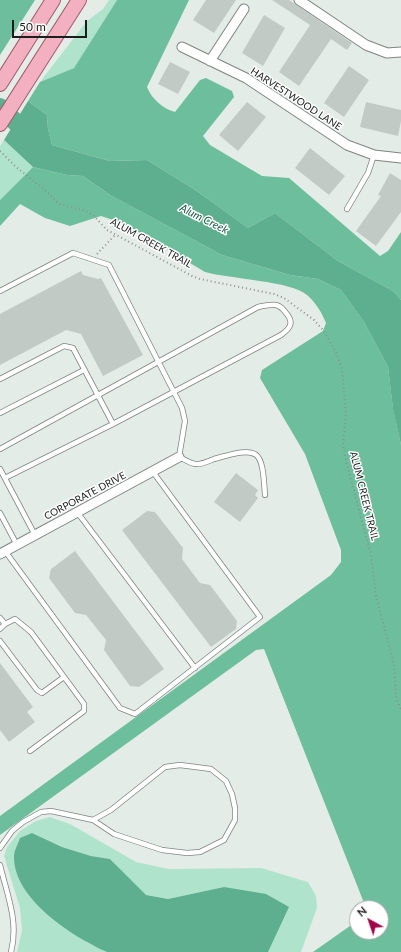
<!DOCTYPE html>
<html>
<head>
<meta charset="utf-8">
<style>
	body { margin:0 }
	#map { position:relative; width:401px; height:952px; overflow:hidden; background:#e4ece8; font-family:Lato,sans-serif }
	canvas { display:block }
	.north { position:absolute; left:349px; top:900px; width:40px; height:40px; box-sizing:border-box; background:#fff; border:1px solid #a4a5a5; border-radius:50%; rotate:320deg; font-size:11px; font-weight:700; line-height:16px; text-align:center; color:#1b1e1d }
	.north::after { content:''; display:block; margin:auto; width:14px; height:18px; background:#a00749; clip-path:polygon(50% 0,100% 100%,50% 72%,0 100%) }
	.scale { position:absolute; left:12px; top:20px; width:75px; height:18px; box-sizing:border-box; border:2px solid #1b1e1d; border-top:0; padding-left:5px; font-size:12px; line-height:14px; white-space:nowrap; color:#1b1e1d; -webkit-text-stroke:3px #fff; paint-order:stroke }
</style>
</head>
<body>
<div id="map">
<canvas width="401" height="952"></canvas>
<div class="north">N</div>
<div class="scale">50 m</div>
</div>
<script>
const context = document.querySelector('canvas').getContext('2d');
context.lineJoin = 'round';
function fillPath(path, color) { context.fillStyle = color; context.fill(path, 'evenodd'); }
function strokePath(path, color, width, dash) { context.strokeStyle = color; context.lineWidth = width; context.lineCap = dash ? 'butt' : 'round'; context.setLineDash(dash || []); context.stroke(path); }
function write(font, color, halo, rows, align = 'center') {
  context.font = font + ' Lato,sans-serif'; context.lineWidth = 3; context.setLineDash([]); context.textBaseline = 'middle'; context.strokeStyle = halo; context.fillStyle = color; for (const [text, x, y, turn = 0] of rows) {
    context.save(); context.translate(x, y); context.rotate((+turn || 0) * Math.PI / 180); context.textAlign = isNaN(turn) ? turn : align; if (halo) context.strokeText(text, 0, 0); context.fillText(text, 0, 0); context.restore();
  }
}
fillPath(new Path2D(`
	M109,0H117L74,68L40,82L87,21L103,9Z
	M4,140L33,167L0,200V146Z
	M50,817L70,824L136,862L169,869L261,868L308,882L316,896L317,908L301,952H268L269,948L224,887L168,899L145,895L110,859L91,856L62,847L32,833L86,942L107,952H17L22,930L20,908L4,856L7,847L20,831L36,821Z`), '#b0e3cc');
fillPath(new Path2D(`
	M0,0H35L0,55Z
	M117,0H189L147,87C151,98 163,109 175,112L200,80L206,78L232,91L234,97L203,136L210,145L262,176L289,178L380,256L388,251L401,232V300L393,291L338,261L275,213L248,228L197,191L147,160L110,161L52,145L48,129L47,115L28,101L40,82L74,68Z
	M33,167L67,175L83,176L110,195L222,255L290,275L318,279L341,290L364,322L388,367L393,408L401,445V952H313L357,921V932H381V908H366L264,649L256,650L0,835V816L331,575L341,562V550L305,454L260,378L262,370L323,331L326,323C322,313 316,303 307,295C291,281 230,279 205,272L125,224L101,216L70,226L45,218L20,204L0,226V200Z`), '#6cbe9d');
fillPath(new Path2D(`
	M28,101L47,115L48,129L52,145L110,161L147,160L197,191L248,228L275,213L338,261L393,291L401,300V445L393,409L388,367L364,322L341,290L318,279L290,275L222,255L110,195L83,176L67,175L33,167L4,140Z
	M32,833L62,847L91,856L110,859L146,895L168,899L224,887L266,894L289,907L268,952H107C73,937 13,899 14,856C14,851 18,844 20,838Z`), '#5daf8f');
strokePath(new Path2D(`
	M0,107L32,138`), '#5daf8f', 18);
fillPath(new Path2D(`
	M206,0H236L214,33L193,20Z
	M272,0H289L352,43L347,50L331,39L299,86L279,72L310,25Z
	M264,15L285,28L263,66L242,53Z
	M170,62L190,72L178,94L158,84Z
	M349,66L369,80L344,117L324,103Z
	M247,102L266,117L238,151L219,135Z
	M366,102L401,110V121L398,136L360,127Z
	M310,148L345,176L329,195L295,168Z
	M390,173L401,180V212L376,246L356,231L381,196L378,195Z
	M81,271L83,275L98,279L101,278L143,355L103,376L81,334L66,330L0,365V314Z
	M236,473L258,490L255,495L258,498L240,522L214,502Z
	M147,511L155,512L183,548L182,559L200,583L210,585L237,621L236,629L211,647L122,530Z
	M75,551L164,669L139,687L130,686L104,650L106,640L86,615L75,613L49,578L51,569Z
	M0,663L33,707L27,712L35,722L9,742L0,730Z`), '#c2cac6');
const lane = new Path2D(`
	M347,209L368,173L374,155
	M0,291L73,253L109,265L182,408L185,421L179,457C184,459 191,464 196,464C201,465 209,461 214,459C260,446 262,448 265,495
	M0,379L64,346L73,348L113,424L5,478
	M0,413L84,370
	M0,449L258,307C263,306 271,304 276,305C281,306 283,309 286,313C294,322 291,328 281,335L113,424
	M0,469L35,535
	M77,512L195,668
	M0,513L17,545
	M5,551L120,708L135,714L260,617L153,472
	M0,618L5,624L15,619L31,632L84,704V711L30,751
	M0,629L5,624
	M0,641L37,690L42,693L64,677
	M0,848L12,831L23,822L41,812L51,811L93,820L114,834L162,850L187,853L200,852L224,840L235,820V808L232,794L226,781L211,769L180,765L165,767L111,810L93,820
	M0,865C7,895 19,921 11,952`);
const street = new Path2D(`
	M299,0L366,45L387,53L401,52
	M182,47L246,78L347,145L374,155L401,158
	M210,61L244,9
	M0,554L179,457`);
const primary = new Path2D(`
	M0,84L53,0
	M0,124L79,0`);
strokePath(lane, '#7e8582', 6);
strokePath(street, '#7e8582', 11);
strokePath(primary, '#a15a6c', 16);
strokePath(new Path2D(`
	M0,151L16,167L44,189L59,204L86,211L93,215L107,230L192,276L200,279L274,294L284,298L314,320L323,330L336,352L342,369L346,415L343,444L346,461L371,555L376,596L394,664L396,698L401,709
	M97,254L116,234`), '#8c918f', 2, [1, 3]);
strokePath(lane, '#fff', 4.5);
strokePath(street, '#fff', 9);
strokePath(primary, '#f2b0c0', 14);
write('10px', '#1b1e1d', '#fff', [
	["HARVESTWOOD LANE",296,99,33],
	["ALUM CREEK TRAIL",151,243,29],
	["CORPORATE DRIVE",85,496,-28],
	["ALUM CREEK TRAIL",364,496,76]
]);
write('italic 11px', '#155740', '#fff', [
	["Alum Creek",204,219,27]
]);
</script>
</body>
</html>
